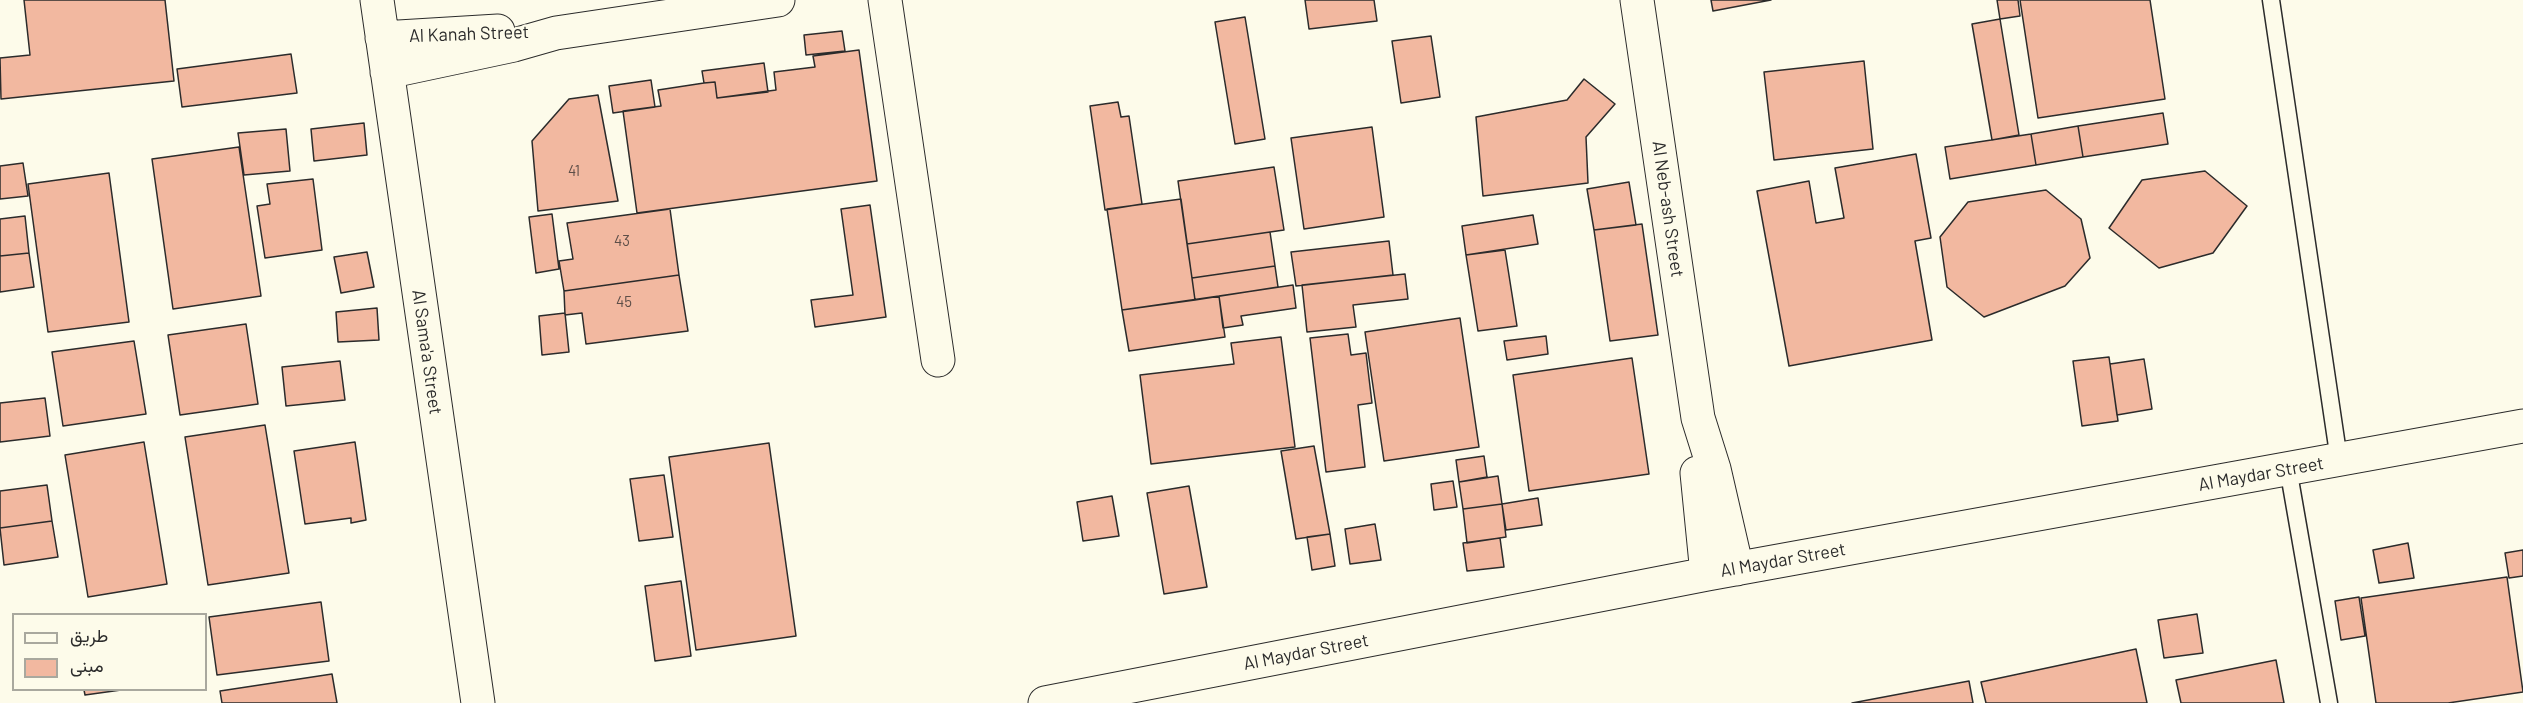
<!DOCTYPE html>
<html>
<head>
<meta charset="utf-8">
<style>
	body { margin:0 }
	#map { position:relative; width:2523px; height:703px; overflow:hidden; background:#fdfbea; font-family:Barlow,Vazirmatn,sans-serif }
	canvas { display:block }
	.legend { position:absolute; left:12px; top:613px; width:195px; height:78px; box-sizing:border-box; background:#fdfbea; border:2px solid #a9a89e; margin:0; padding:8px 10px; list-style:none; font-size:18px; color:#2b2b2b }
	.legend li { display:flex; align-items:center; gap:12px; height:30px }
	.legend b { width:30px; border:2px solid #a9a89e }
</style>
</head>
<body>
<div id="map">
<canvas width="2523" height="703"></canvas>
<ul class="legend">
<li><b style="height:8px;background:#fdfbea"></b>طريق</li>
<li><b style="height:16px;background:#f2b8a0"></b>مبنى</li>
</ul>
</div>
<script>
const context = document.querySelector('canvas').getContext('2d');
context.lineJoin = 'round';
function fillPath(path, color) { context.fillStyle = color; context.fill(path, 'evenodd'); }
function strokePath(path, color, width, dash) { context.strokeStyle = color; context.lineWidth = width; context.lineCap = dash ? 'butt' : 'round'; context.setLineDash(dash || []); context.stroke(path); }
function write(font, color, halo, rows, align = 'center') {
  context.font = font + ' Barlow,sans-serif'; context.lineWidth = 4.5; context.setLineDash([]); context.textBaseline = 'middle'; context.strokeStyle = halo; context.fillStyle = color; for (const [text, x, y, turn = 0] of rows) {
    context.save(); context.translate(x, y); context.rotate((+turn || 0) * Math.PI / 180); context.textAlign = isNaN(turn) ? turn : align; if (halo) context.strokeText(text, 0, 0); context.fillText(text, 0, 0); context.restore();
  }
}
const building = new Path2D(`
	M24,0H165L174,81L1,99L0,58L30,55Z
	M1305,0H1374L1377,21L1309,29Z
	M1711,0H1771L1713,11Z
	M1997,0H2018L2020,16L2000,19Z
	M2020,0H2150L2165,99L2038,118Z
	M1245,17L1265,139L1235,144L1215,22Z
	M2000,19L2019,135L1992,140L1972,24Z
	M842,31L845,51L806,55L804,35Z
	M1431,36L1440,97L1401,103L1392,41Z
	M859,50L877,181L637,213L623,111L661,106L658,90L704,83L715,82L717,98L776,90L774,72L815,67L813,56Z
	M291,54L297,93L182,107L177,69Z
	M1864,61L1873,149L1774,160L1764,72Z
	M764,63L768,92L717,98L715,82L704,83L702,71Z
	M1584,79L1615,104L1586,137L1588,183L1483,196L1476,117L1567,100Z
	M651,80L655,107L613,113L609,86Z
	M598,95L618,201L538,211L532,141L569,99Z
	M1118,102L1121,117L1129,116L1142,204L1105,210L1090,106Z
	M2163,113L2168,144L2083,157L2078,126Z
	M364,123L367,155L314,161L311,129Z
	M2078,126L2083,157L2036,165L2031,134Z
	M1372,127L1384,217L1304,229L1291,138Z
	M286,129L290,171L244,175L238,133Z
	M2031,134L2036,165L1950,179L1945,147Z
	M239,147L261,296L173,309L152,159Z
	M1916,154L1931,238L1915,241L1932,340L1789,366L1757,191L1809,181L1816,223L1844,218L1835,168Z
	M23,163L28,196L0,199V166Z
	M1274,167L1284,230L1187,244L1178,181Z
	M2205,171L2247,206L2213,253L2159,268L2109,228L2142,180Z
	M109,173L129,322L48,332L28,184Z
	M313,179L322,250L265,258L257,206L270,204L267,184Z
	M1629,182L1636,225L1594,230L1587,189Z
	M2046,190L2081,219L2090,258L2065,286L1984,317L1947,287L1940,237L1968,202Z
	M1181,199L1195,300L1122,310L1107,209Z
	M870,205L886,317L815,327L811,300L853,295L841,209Z
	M670,209L679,275L564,291L559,261L573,259L567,223Z
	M552,214L559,269L536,273L529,217Z
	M1533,215L1538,244L1466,255L1462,226Z
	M25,216L29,253L0,256V219Z
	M1642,224L1658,335L1610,341L1594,230Z
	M1270,232L1275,266L1192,278L1187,244Z
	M1389,241L1393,275L1296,286L1291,252Z
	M1505,250L1517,326L1478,331L1466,255Z
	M367,252L374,287L341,293L334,257Z
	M29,253L34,287L0,292V256Z
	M1275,266L1278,287L1195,300L1192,278Z
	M1405,274L1408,299L1353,305L1356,327L1307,332L1302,285Z
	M679,275L688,331L586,344L582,313L565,315L564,291Z
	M1293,285L1296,308L1241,316L1243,325L1223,328L1219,296Z
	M1219,296L1225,337L1129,351L1122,310Z
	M377,308L379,340L338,342L336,312Z
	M565,313L569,352L542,355L539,316Z
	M1460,318L1479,447L1384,461L1365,332Z
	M246,324L258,404L180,415L168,335Z
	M1348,334L1351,355L1366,353L1372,403L1358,405L1365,467L1326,472L1310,338Z
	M1546,336L1548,354L1507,360L1504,341Z
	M1281,337L1295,447L1151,464L1140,375L1234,364L1231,343Z
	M134,341L146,414L63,426L52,352Z
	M2109,357L2118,421L2082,426L2073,361Z
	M1632,358L1649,474L1529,491L1513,375Z
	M2144,359L2152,409L2117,415L2110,364Z
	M340,361L345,400L286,406L282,367Z
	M45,398L50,436L0,442V403Z
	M265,425L289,573L208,585L185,437Z
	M144,442L167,584L88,597L65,455Z
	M355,442L366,520L351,523V518L305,524L294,451Z
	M769,443L796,636L696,650L669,457Z
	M1314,446L1330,534L1296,539L1281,451Z
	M1484,456L1487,477L1459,482L1456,460Z
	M664,475L673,537L639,541L630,479Z
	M1498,476L1502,504L1463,509L1459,482Z
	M1453,481L1457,507L1434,510L1431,484Z
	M47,485L52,521L0,528V491Z
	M1189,486L1207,587L1164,594L1147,493Z
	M1112,496L1119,536L1083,541L1077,502Z
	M1538,498L1542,525L1506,530L1502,504Z
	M1502,504L1506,537L1467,543L1463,509Z
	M52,521L58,557L4,565L0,528Z
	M1375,524L1381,560L1350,564L1345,529Z
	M1330,534L1335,566L1312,570L1307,537Z
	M1500,538L1504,567L1467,571L1463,543Z
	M2408,543L2414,578L2379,583L2373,550Z
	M2523,550V576L2509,578L2505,553Z
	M2507,577L2523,692L2448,703H2376L2361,598Z
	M681,581L691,656L655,661L645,586Z
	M2359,597L2365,636L2341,640L2335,601Z
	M321,602L329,661L217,675L209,617Z
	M2197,614L2203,653L2164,658L2158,620Z
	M2136,649L2147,703H1986L1981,682Z
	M2276,660L2284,703H2181L2176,680Z
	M332,674L337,703H222L220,691Z
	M1969,681L1973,703H1852Z
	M84,690H121L85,695Z`);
fillPath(building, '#f2b8a0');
strokePath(building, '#2b2b2b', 1.5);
const service = new Path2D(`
	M2271,0L2339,460
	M2288,468L2329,703`);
const minor = new Path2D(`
	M377,0L478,703
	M885,0L938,360
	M1637,0L1698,418L1714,469L1737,569
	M382,38L498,31
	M387,72L514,45L556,33L778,0
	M1697,473L1707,574
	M1045,703L1707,574L2523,426`);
strokePath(service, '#2b2b2b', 19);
strokePath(minor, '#2b2b2b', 35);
strokePath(service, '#fdfbea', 16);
strokePath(minor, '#fdfbea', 33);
write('15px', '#5d4e48', null, [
	["41",574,171],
	["43",622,241],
	["45",624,302]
]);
write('18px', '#2b2b2b', '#fdfbea', [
	["Al Kanah Street",469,34,-2],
	["Al Neb-ash Street",1668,209,82],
	["Al Sama'a Street",427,352,82],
	["Al Maydar Street",2261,474,-10],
	["Al Maydar Street",1783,560,-10],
	["Al Maydar Street",1306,652,-11]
]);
</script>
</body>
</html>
